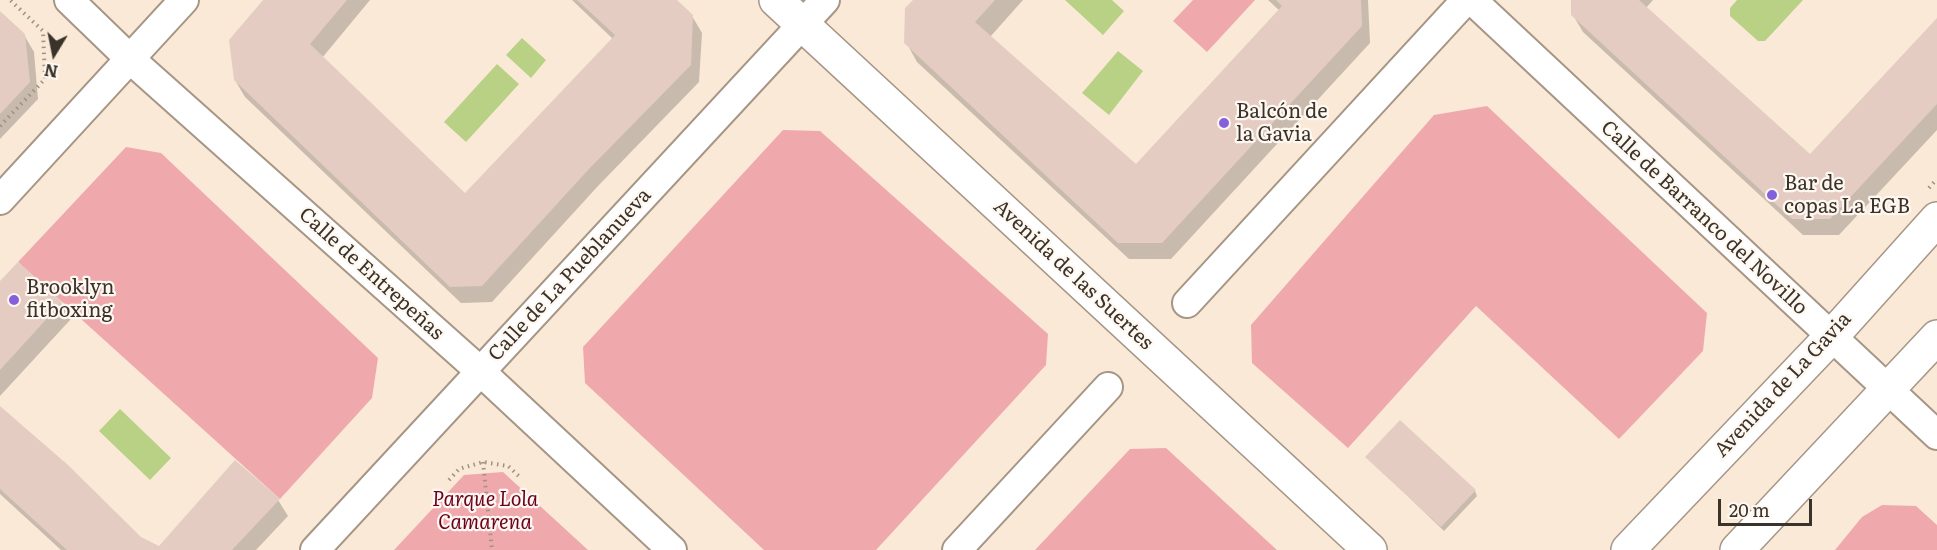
<!DOCTYPE html>
<meta charset="utf-8">
<style>
body{margin:0}
#map{position:relative;width:1937px;height:550px;overflow:hidden;background:#fae9d7;font-family:Literata,serif}
canvas{display:block}
.north{position:absolute;left:24px;top:24px;width:60px;height:60px;-webkit-text-stroke:4px #fff8f1;paint-order:stroke;rotate:190deg;font-size:16px;font-weight:700;line-height:24px;text-align:center;color:#3a332c}
.north::after{content:'';display:block;margin:auto;width:21px;height:27px;background:#3a332c;clip-path:polygon(50% 0,100% 100%,50% 72%,0 100%)}
.scale{position:absolute;left:1718px;top:499px;width:94px;height:27px;box-sizing:border-box;border:3px solid #3a332c;border-top:0;padding-left:8px;font-size:18px;line-height:21px;white-space:nowrap;color:#3a332c;-webkit-text-stroke:4px #fff8f1;paint-order:stroke}
</style>
<div id="map">
<canvas width="1937" height="550"></canvas>
<div class="north">N</div>
<div class="scale">20 m</div>
</div>
<script>
const ctx = document.querySelector('canvas').getContext('2d');
ctx.lineJoin = 'round';
function fillPath(path, color) { ctx.fillStyle = color; ctx.fill(path, 'evenodd'); }
const poly = rows => new Path2D(rows.map(r => 'M' + r).join(''));
function strokePath(path, color, width, dash) { ctx.strokeStyle = color; ctx.lineWidth = width; ctx.lineCap = dash ? 'butt' : 'round'; ctx.setLineDash(dash || []); ctx.stroke(path); }
function drawText(font, color, halo, rows, align = 'center') {
  ctx.font = font + ' Literata,serif'; ctx.lineWidth = 4.5; ctx.setLineDash([]); ctx.textBaseline = 'middle'; ctx.strokeStyle = halo; ctx.fillStyle = color; for (const [text, x, y, turn = 0] of rows) {
    ctx.save(); ctx.translate(x, y); ctx.rotate((+turn || 0) * Math.PI / 180); ctx.textAlign = isNaN(turn) ? turn : align; if (halo) ctx.strokeText(text, 0, 0); ctx.fillText(text, 0, 0); ctx.restore();
  }
}
const green = poly([
 [1193,0,1255,0,1207,52,1173,21],
 [1487,106,1707,313,1703,351,1619,439,1476,306,1348,448,1252,363,1251,325,1434,115],
 [783,130,820,131,1048,334,1046,365,876,550,764,550,585,383,583,347],
 [126,147,161,153,378,358,372,398,280,499,18,262],
 [1166,448,1277,550,1035,550,1130,449],
 [503,472,588,550,394,550,464,475],
 [1882,505,1916,506,1937,525,1937,550,1835,550,1862,517]
]);
const water = poly([
 [1065,0,1112,0,1124,11,1103,35],
 [1737,0,1803,0,1765,41,1758,41,1730,16,1730,8],
 [522,38,546,60,531,78,506,55],
 [1118,51,1143,71,1109,115,1082,93],
 [497,64,519,84,466,142,444,122],
 [120,409,171,458,150,480,99,431]
]);
const shadow = poly([
 [265,0,370,0,322,58,465,195,613,39,572,0,675,0,692,16,702,33,699,82,598,186,492,302,461,303,245,97,235,80],
 [915,0,1023,0,990,37,1137,166,1280,11,1268,0,1368,0,1370,43,1171,259,1129,259,917,62,906,42],
 [1573,0,1653,0,1646,8,1810,156,1937,20,1937,130,1839,235,1803,235,1583,32,1573,15],
 [0,14,24,35,34,52,38,99,0,139],
 [18,264,61,303,71,319,0,396,0,283],
 [0,408,140,538,159,548,278,500,288,516,256,550,61,550,0,494],
 [1367,457,1475,491,1477,496,1444,531]
]);
const building = poly([
 [263,0,347,0,310,44,465,193,615,35,577,0,677,0,693,15,691,65,588,170,482,286,450,287,234,80,229,40],
 [913,0,995,0,975,22,1136,164,1282,6,1276,0,1361,0,1362,26,1162,243,1118,243,904,43,905,8],
 [1571,0,1639,0,1810,154,1937,18,1937,104,1830,219,1792,219,1571,15],
 [0,11,25,34,30,82,0,114],
 [18,262,62,302,0,370,0,281],
 [0,406,68,465,141,537,159,546,235,460,280,499,232,550,67,550,0,489],
 [1400,420,1476,490,1441,527,1365,457]
]);
const path = poly([
 [0,126,45,79,43,31,10,0],
 [1929,188,1937,179],
 [483,462,492,550],
 [449,480,459,469,483,462,508,466,521,478]
]);
const street = poly([
 [69,0,130,59,480,371,672,550],
 [1472,0,1937,435],
 [0,200,184,0],
 [1187,303,1466,0],
 [315,550,825,0],
 [957,550,1108,387]
]);
const secondary = poly([
 [776,0,1370,550]
]);
const primary = poly([
 [1628,550,1832,336,1937,219],
 [1737,550,1937,337]
]);
const markers = [
 [1224,123,6,"#8660da"],
 [1772,195,6,"#8660da"],
 [14,300,6,"#8660da"]
];
const poiNames = [
 ["Balcón de",1236,112],
 ["la Gavia",1236,135],
 ["Bar de",1784,184],
 ["copas La EGB",1784,207],
 ["Brooklyn",26,288],
 ["fitboxing",26,311]
];
const streetNames = [
 ["Calle de Barranco del Novillo",1704,218,43],
 ["Calle de Entrepeñas",371,274,42],
 ["Calle de La Pueblanueva",570,275,-47],
 ["Avenida de las Suertes",1073,275,43],
 ["Avenida de La Gavia",1783,385,-47]
];
const parkNames = [
 ["Parque Lola",485,500],
 ["Camarena",485,523]
];
fillPath(green, '#efa9ad');
fillPath(water, '#b9d185');
fillPath(shadow, '#0003');
fillPath(building, '#e4ccc3');
strokePath(street, '#a69686', 32);
strokePath(secondary, '#a69686', 36);
strokePath(primary, '#a69686', 36);
strokePath(path, '#9e9285', 4, [1.5, 4.5]);
strokePath(street, '#fff', 28);
strokePath(secondary, '#fff', 33);
strokePath(primary, '#fff', 33);
for (const [x, y, r, color] of markers) { const dot = new Path2D(); dot.arc(x, y, r, 0, 2 * Math.PI); ctx.fillStyle = color; ctx.fill(dot); strokePath(dot, '#fff8f1', 2); }
drawText('20px', '#3a332c', '#fff8f1', poiNames, 'left');
drawText('20px', '#3a332c', '#fff8f1', streetNames);
drawText('italic 20px', '#6b001f', '#fff8f1', parkNames);
</script>
